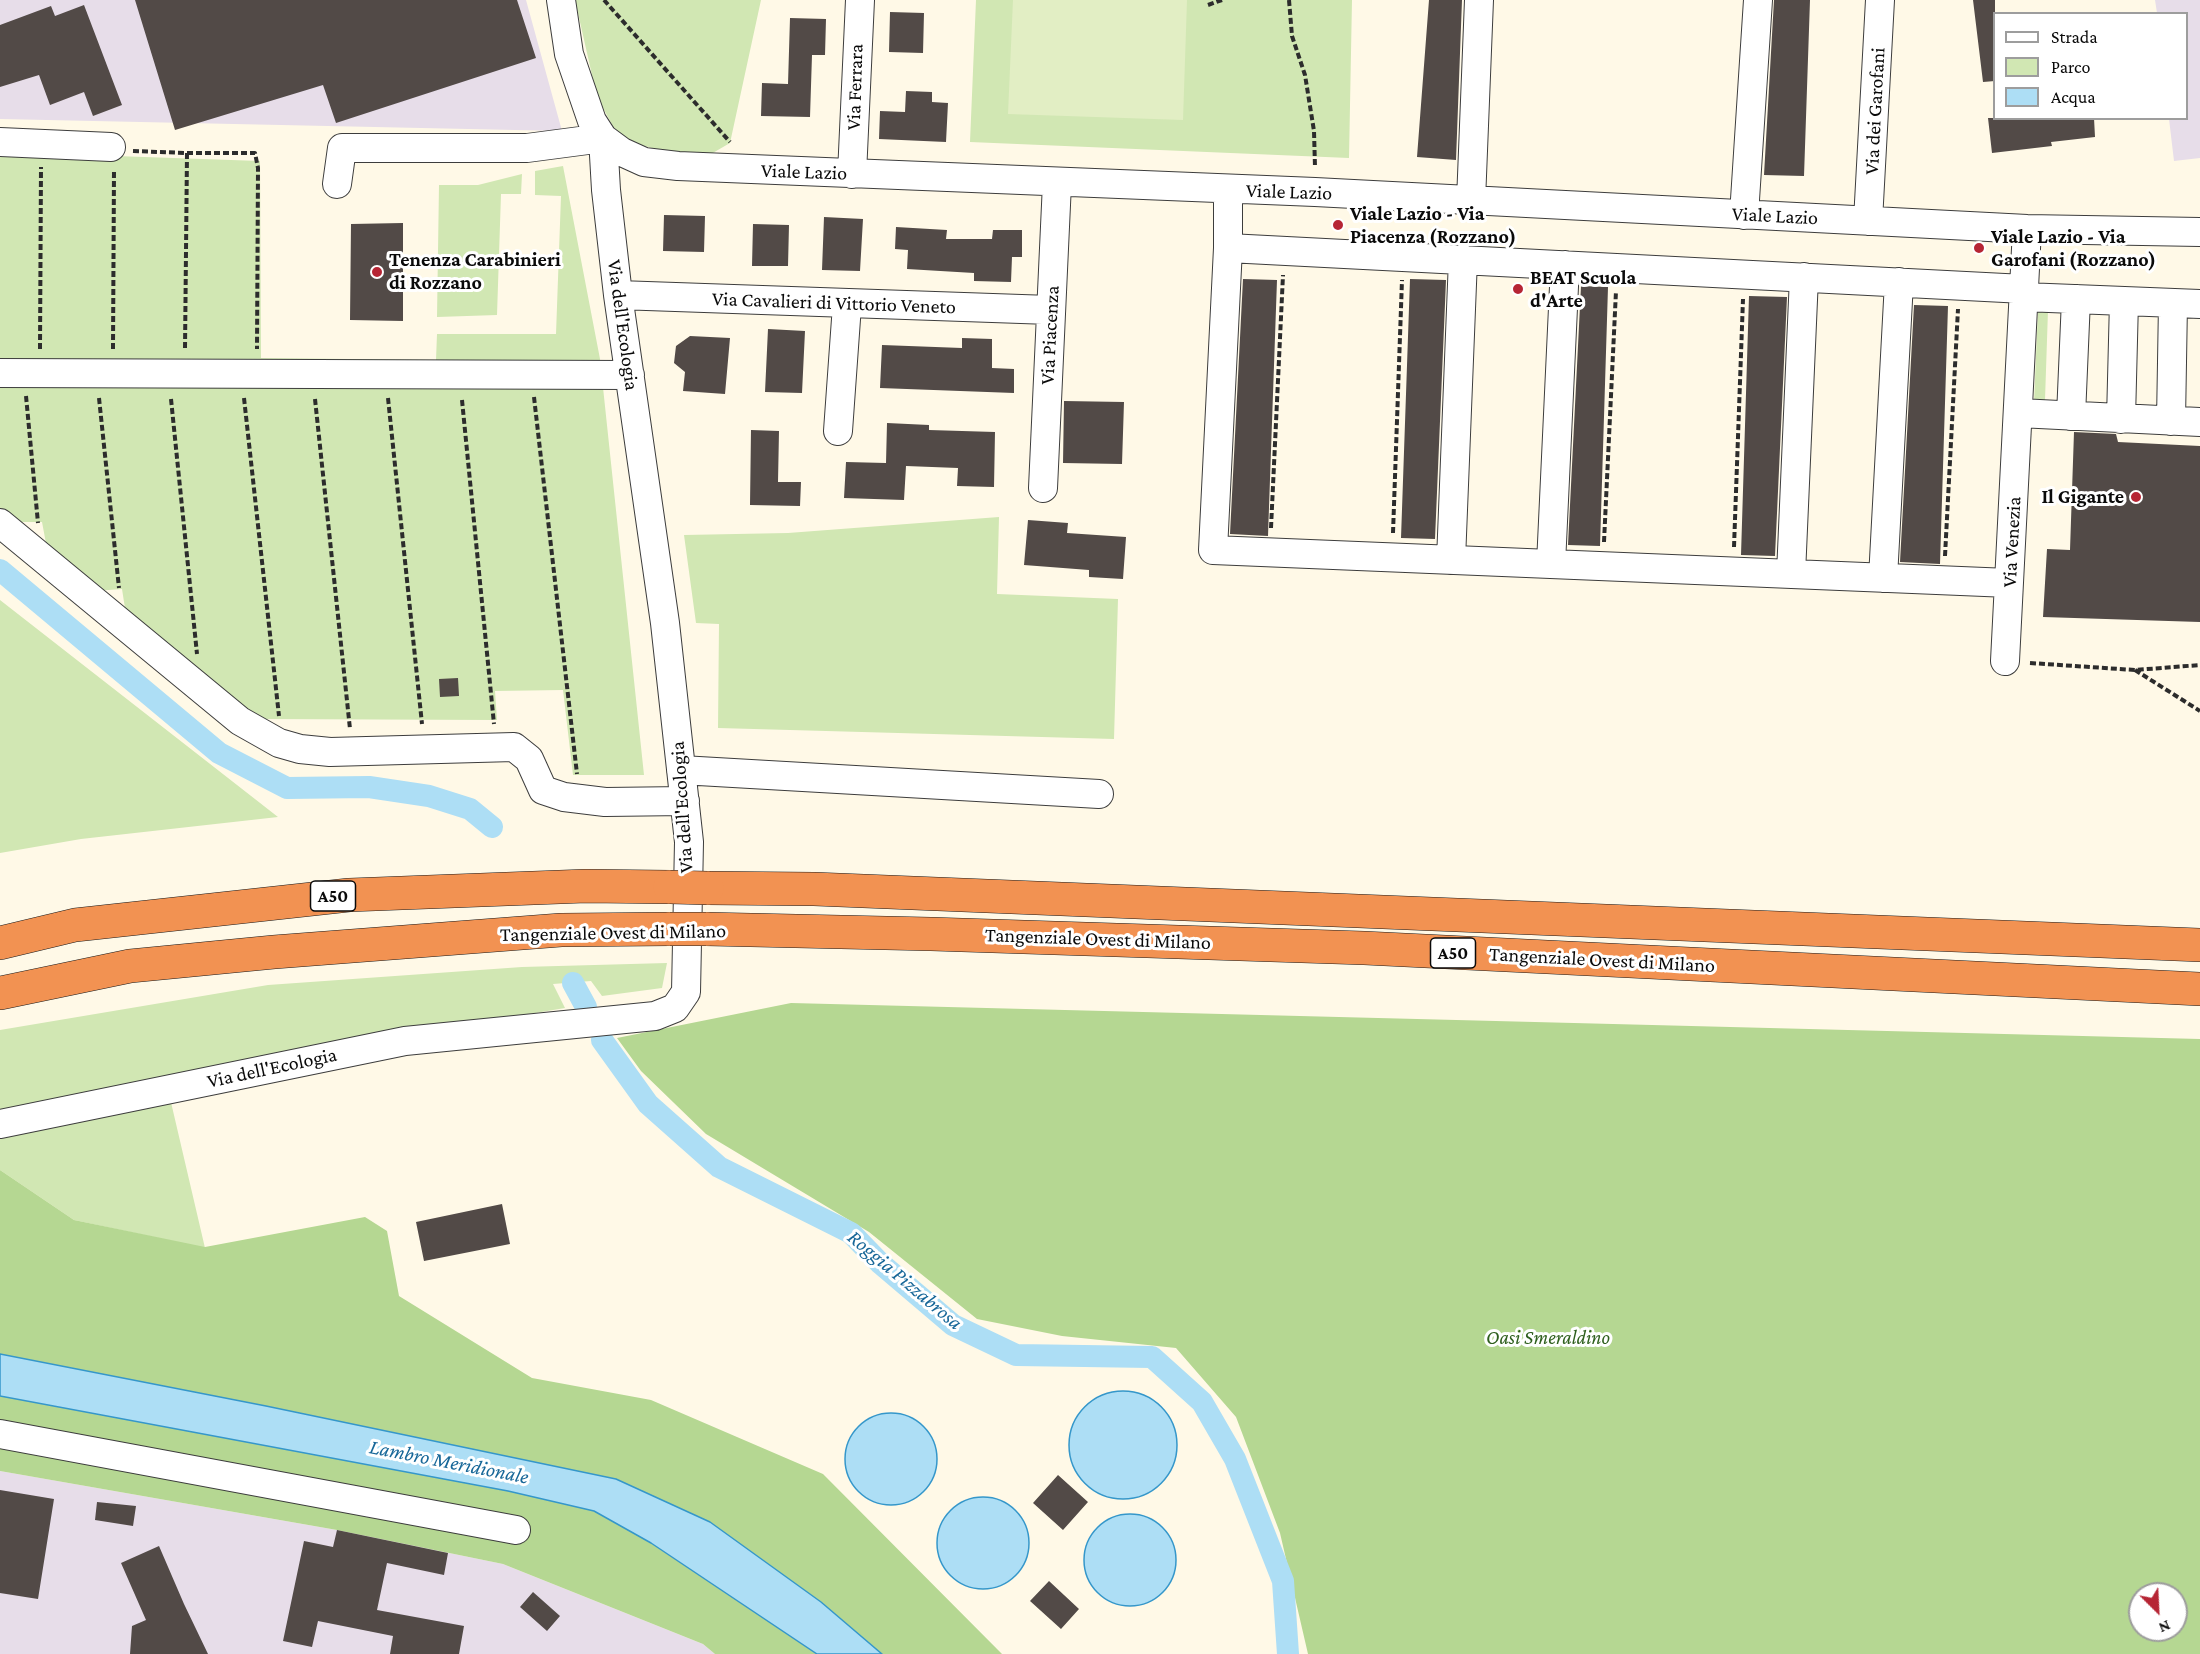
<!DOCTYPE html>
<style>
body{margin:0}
#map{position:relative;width:2200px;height:1654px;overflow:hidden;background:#fff9e7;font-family:"Crimson Pro",serif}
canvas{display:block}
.legend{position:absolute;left:1993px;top:12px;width:195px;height:108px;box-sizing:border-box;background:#fff;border:2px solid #9d9d9d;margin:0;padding:8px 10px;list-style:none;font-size:18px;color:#0a0a0a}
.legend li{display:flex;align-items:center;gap:12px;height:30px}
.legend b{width:30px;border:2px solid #9d9d9d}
.north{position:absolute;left:2128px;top:1582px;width:60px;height:60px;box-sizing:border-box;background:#fff;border:2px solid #9d9d9d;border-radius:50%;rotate:156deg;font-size:16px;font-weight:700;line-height:24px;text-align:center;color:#0a0a0a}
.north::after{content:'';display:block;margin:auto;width:21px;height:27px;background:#b62534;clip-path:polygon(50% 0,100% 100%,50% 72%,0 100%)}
</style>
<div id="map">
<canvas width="2200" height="1654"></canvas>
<ul class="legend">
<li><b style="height:8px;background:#fff"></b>Strada</li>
<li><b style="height:16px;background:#d1e7b3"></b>Parco</li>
<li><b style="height:16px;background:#addef5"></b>Acqua</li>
</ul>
<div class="north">N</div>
</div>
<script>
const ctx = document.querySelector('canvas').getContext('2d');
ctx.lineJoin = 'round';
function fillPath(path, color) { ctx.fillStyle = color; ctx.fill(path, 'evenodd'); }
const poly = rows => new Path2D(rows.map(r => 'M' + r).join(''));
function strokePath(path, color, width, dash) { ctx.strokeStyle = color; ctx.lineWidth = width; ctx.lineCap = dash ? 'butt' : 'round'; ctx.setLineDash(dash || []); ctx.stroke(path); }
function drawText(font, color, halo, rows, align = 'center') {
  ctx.font = font + ' "Crimson Pro",serif'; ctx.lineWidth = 6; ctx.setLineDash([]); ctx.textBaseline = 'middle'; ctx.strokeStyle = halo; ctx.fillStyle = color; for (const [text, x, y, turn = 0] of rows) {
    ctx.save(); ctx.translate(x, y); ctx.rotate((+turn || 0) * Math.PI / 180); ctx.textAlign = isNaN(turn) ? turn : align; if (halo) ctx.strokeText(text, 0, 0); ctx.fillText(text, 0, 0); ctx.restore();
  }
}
const industrial = poly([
 [0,0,526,0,562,131,0,119],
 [2155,0,2200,0,2200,158,2174,161,2169,119,2186,118,2186,14,2157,13],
 [0,1471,337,1530,503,1564,703,1644,715,1654,0,1654]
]);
const green = poly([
 [575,0,761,0,730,143,711,154,663,151,634,143,615,130,597,97],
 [976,0,1352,0,1349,158,970,142],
 [0,152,260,161,261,358,436,360,437,334,556,334,561,196,535,195,535,171,563,166,600,359,644,775,573,775,563,690,495,691,497,720,260,719,127,621,122,589,95,591,48,554,42,522,8,522,0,515],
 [522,174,521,194,501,194,497,315,437,317,439,185,478,185],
 [2038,310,2048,310,2045,400,2034,403],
 [999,517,997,594,1118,599,1114,739,718,728,719,624,696,623,684,535,788,533],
 [0,600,278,817,81,839,0,853],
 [667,963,662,988,602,996,591,981,553,984,565,1008,351,1044,0,1116,0,1030,268,985,522,967],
 [170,1098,205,1248,74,1220,0,1170,0,1132]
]);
const forest = poly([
 [791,1003,2200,1039,2200,1654,1308,1654,1280,1533,1236,1417,1176,1348,1062,1336,977,1319,869,1232,706,1134,641,1071,617,1038],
 [2140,1594,2176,1594,2176,1630,2140,1630],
 [0,1170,74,1220,205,1247,365,1217,387,1231,399,1296,532,1378,651,1400,823,1474,1002,1654,882,1654,821,1602,616,1479,266,1406,0,1354],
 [0,1396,508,1491,594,1511,651,1543,817,1654,715,1654,703,1644,503,1564,337,1530,0,1471]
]);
const pitch = poly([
 [1013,0,1187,0,1183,120,1008,114]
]);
const water = poly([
 [0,1354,266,1406,616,1479,710,1522,821,1602,882,1654,817,1654,651,1543,594,1511,508,1491,0,1396,0,1354],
 '1069 1445a54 54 0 1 1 108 0a54 54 0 1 1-108 0Z',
 '845 1459a46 46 0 1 1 92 0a46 46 0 1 1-92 0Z',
 '937 1543a46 46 0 1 1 92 0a46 46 0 1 1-92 0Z',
 '1084 1560a46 46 0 1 1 92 0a46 46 0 1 1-92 0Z'
]);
const canal = poly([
 [0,570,219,753,287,788,369,787,429,796,470,809,492,827],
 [573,983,586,1007],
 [602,1040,648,1104,719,1167,851,1233,880,1263,953,1325,1016,1355,1152,1357,1202,1402,1235,1459,1283,1581,1288,1654]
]);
const building = poly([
 [135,0,517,0,536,58,336,123,323,85,175,130],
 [1429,0,1462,0,1456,160,1417,157],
 [1774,0,1810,0,1804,176,1764,175],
 [1973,0,1995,0,1995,81,1983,82],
 [84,5,122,105,93,116,84,92,50,105,39,75,0,87,0,25,51,6,55,16],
 [890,12,924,13,923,53,889,52],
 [790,18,826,19,825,55,812,55,810,117,761,116,762,83,788,84],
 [906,91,932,92,932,102,948,103,946,142,879,139,880,111,905,112],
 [1988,118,2094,118,2095,137,2051,142,2052,146,1992,153],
 [664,215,705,216,704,252,663,251],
 [824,217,863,219,860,271,822,270],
 [403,223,403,321,350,320,351,224],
 [753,224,789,225,788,266,752,266],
 [896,227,947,230,946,239,992,239,993,230,1022,230,1022,257,1012,257,1011,282,974,281,974,273,907,269,908,250,895,249],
 [1243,279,1277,280,1268,536,1230,534],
 [1410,279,1446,280,1435,539,1401,538],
 [1581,286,1608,287,1600,546,1568,545],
 [1749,296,1787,297,1775,556,1741,555],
 [1914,305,1948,306,1940,564,1900,562],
 [768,329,805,331,802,393,765,392],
 [690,336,730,338,725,394,683,391,685,372,674,363,676,346],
 [962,338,992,339,992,368,1014,369,1014,393,880,388,882,345,962,348],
 [1064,401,1124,402,1122,464,1063,463],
 [887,423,929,425,929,430,995,432,994,487,957,486,958,468,906,466,904,500,844,498,846,462,886,463],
 [751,430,779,431,778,482,801,482,800,506,750,505],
 [2074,432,2116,434,2118,442,2200,446,2200,622,2043,617,2047,549,2070,550],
 [1028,520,1068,523,1067,533,1126,537,1123,579,1089,577,1089,570,1024,565],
 [458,678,459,696,440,697,439,679],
 [502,1204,510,1244,424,1261,416,1222],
 [1058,1475,1088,1502,1063,1530,1033,1503],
 [0,1490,54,1499,38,1599,0,1593],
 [97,1502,136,1506,133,1526,95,1520],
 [337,1530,448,1553,444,1575,387,1563,377,1610,464,1626,459,1654,390,1654,393,1636,318,1621,312,1647,283,1641,304,1541,333,1547],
 [159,1546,184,1604,208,1654,130,1654,132,1626,146,1620,121,1563],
 [1049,1581,1079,1609,1061,1629,1030,1601],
 [533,1592,560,1616,547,1631,520,1607]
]);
const path = poly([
 [604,0,730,142],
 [1289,0,1292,36,1305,75,1314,131,1315,167],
 [1208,5,1222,0],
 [133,151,187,153,185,349],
 [187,153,255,153,258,168,257,349],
 [40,349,41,167],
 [113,349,114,170],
 [26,396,38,523],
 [534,397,577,774],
 [99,398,119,588],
 [244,398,279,716],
 [388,398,422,724],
 [171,399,197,654],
 [315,399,350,729],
 [462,400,494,724],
 [1271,528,1283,275],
 [1393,533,1402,280],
 [1604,542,1616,291],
 [1734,547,1743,299],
 [1945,556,1958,309],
 [2030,663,2135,670,2200,665],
 [2135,670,2200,711]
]);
const minor = poly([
 [561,0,569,54,592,121,603,138,622,152,644,162,678,166,1315,192,2027,229,2200,232],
 [0,142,111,147],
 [852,174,860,0],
 [1228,190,1228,248,1213,550,2009,583],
 [1471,201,1479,0],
 [1744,215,1758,0],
 [1868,221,1880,0],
 [1228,248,2024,289],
 [618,295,1050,310],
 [2024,297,2200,304],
 [0,373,630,375],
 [2019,413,2200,422],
 [2071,416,2076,299],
 [2121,419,2124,301],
 [2171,421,2173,303],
 [838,431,847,305],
 [1043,488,1057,183],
 [0,523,240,721,279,743,300,749,330,752,514,747,529,759,543,790,564,797,605,802,685,801],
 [1451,560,1463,259],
 [1551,564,1565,265],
 [1791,574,1804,277],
 [1883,578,1899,282],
 [2005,661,2027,229],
 [681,770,1099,794],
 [0,1124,405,1041,655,1016,675,1008,686,992,689,842,665,623,618,295,606,190,603,138,527,148,342,148,337,184],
 [0,1434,516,1530]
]);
const highway = poly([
 [707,888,814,889,2200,945],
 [706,929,931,934,1364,948,2200,989],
 [0,943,75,925,349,895,586,886,670,887],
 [0,993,130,966,274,952,561,930,670,929]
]);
const highwayBridge = poly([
 [670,887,707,888],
 [670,929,706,929]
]);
const markers = [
 [1338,225,6,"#b62534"],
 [1979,248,6,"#b62534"],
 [377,272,6,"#b62534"],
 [1518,289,6,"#b62534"],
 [2136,497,6,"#b62534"]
];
const shields = [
 [333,896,45],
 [1453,953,45]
];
const shieldNames = [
 ["A50",333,896],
 ["A50",1453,953]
];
const streetNames = [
 ["Via Ferrara",855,87,-88],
 ["Via dei Garofani",1875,111,-87],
 ["Viale Lazio",804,172,2],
 ["Viale Lazio",1289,192,2],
 ["Viale Lazio",1775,216,3],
 ["Via Cavalieri di Vittorio Veneto",834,303,2],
 ["Via dell'Ecologia",623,325,82],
 ["Via Piacenza",1050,335,-87],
 ["Via Venezia",2012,542,-87],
 ["Via dell'Ecologia",682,807,-94],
 ["Tangenziale Ovest di Milano",613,933,-1],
 ["Tangenziale Ovest di Milano",1098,939,2],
 ["Tangenziale Ovest di Milano",1602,960,3],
 ["Via dell'Ecologia",272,1068,-12]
];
const poiNames = [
 ["Viale Lazio - Via",1350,214],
 ["Piacenza (Rozzano)",1350,237],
 ["Viale Lazio - Via",1991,237],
 ["Garofani (Rozzano)",1991,260],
 ["Tenenza Carabinieri",389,260],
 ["di Rozzano",389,283],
 ["BEAT Scuola",1530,278],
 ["d'Arte",1530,301],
 ["Il Gigante",2124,497,"right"]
];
const parkNames = [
 ["Oasi Smeraldino",1548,1338]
];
const waterNames = [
 ["Roggia Pizzabrosa",905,1280,40],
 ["Lambro Meridionale",449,1462,11]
];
fillPath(industrial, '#e7dde9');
fillPath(green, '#d1e7b3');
fillPath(forest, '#b5d792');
fillPath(pitch, '#e2eec4');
fillPath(water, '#addef5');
strokePath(water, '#3597ca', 1.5);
strokePath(canal, '#addef5', 22);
fillPath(building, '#524a47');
strokePath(minor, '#3d3d3d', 30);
strokePath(highway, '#1b1b1b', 34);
strokePath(path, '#2c2c2c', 4, [6, 3]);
strokePath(minor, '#fff', 28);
strokePath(highway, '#f29252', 33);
strokePath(highwayBridge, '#1b1b1b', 34, []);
strokePath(highwayBridge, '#f29252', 33);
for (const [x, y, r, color] of markers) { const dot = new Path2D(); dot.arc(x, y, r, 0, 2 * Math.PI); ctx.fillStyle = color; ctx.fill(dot); strokePath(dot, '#fff', 2); }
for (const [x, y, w] of shields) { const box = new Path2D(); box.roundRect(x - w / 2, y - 15, w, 30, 4.5); ctx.fillStyle = '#fff'; ctx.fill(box); strokePath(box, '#0a0a0a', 1.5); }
drawText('bold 18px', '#0a0a0a', null, shieldNames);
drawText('20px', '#0a0a0a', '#fff', streetNames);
drawText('bold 20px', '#0a0a0a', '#fff', poiNames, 'left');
drawText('italic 20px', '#2e5f1d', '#fff', parkNames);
drawText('italic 21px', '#176798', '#fff', waterNames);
</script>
